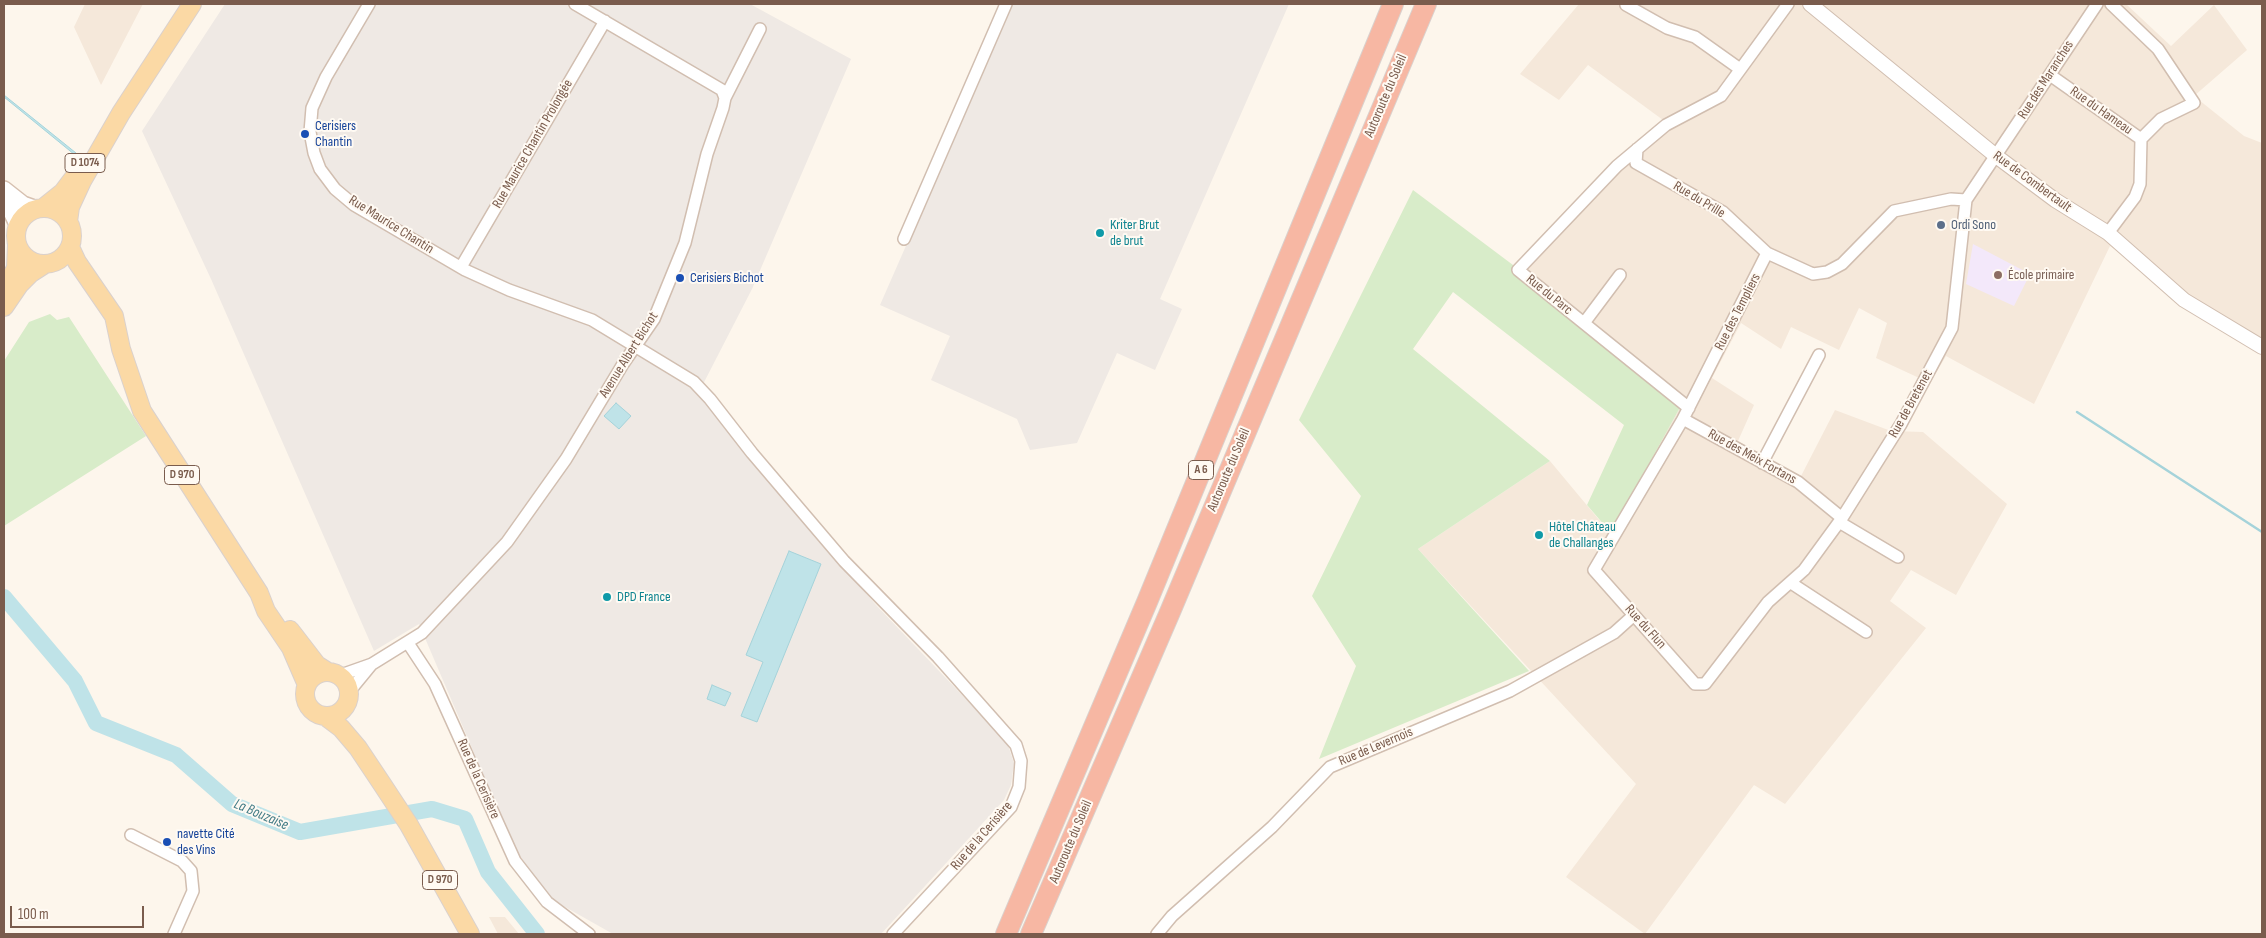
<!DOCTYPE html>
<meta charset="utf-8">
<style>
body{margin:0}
#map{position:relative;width:2266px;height:938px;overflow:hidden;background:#fdf6ec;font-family:"Sofia Sans Condensed",sans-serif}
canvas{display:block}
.frame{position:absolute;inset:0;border:5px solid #7a5c4d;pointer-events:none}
.scale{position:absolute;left:10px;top:906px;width:134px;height:22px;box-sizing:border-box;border:2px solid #7a5c4d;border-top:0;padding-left:6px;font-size:15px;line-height:18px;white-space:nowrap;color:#7a5c4d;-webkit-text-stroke:4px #fffaf3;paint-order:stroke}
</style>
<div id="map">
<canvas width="2266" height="938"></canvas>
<div class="frame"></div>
<div class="scale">100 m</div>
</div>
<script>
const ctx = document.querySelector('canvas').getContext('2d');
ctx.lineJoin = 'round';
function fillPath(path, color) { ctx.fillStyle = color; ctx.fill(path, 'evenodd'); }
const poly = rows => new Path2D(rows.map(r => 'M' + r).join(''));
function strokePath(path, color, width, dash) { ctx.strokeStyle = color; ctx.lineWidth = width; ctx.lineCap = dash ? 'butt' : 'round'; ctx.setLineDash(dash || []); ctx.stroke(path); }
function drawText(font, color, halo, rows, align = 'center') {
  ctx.font = font + ' "Sofia Sans Condensed",sans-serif'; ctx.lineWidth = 4; ctx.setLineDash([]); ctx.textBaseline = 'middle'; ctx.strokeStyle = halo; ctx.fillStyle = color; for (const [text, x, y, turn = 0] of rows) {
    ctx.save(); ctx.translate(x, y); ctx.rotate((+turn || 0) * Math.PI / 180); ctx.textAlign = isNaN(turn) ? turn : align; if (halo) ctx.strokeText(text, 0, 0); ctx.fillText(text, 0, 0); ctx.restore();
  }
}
const residential = poly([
 [85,4,143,4,101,85,74,27],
 [1579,4,2126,4,2171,46,2214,5,2247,50,2194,96,2244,136,2262,143,2262,354,2110,246,2034,404,1946,356,1930,383,1876,358,1887,323,1859,308,1839,350,1791,327,1781,349,1741,323,1712,378,1754,405,1738,441,1800,478,1835,410,1891,431,1923,432,2007,504,1956,595,1911,570,1890,601,1926,628,1785,804,1754,785,1645,934,1566,877,1636,784,1418,549,1550,461,1610,533,1683,402,1517,268,1663,120,1588,65,1559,100,1520,74],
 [489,917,505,917,519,934,498,934]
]);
const industrial = poly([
 [225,4,750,4,851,59,752,289,699,392,757,466,876,605,1007,742,1014,763,1011,785,1004,800,881,934,613,934,551,899,515,849,419,624,374,651,211,279,142,131],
 [1012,4,1289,4,1160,299,1182,309,1155,370,1117,353,1077,443,1030,450,1017,419,931,380,950,336,880,305]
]);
const education = poly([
 [1973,244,2030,274,2014,306,1966,284]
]);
const green = poly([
 [1413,190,1517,268,1683,402,1611,533,1587,505,1624,425,1453,292,1413,349,1550,461,1418,549,1529,671,1319,759,1356,666,1312,596,1361,496,1299,420],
 [50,314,57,320,69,317,146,436,4,526,4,361,29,322]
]);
const water = poly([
 [4,95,76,153,75,155,4,97,4,95],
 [616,403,631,416,619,429,604,416,616,403],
 [789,551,821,564,757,722,741,716,763,662,746,655,789,551],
 [712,685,731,693,725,706,707,699,712,685]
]);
const stream = poly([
 [2077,412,2262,532]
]);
const river = poly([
 [4,597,75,681,96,723,176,755,232,804,300,832,432,809,465,819,488,872,537,934]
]);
const minor = poly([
 [369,4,326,77,312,108,310,132,314,153,320,169,335,189,354,205,465,270,509,290,592,320,694,382,710,399,752,453,844,561,938,657,1016,745,1021,761,1019,787,1011,807,893,934],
 [2111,4,2158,49,2194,103,2161,119,2141,139],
 [1626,5,1667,28,1695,37,1740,69],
 [2050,75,2141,139,2140,184,2135,197,2108,233],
 [725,98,760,29],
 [1637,149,1636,163,1723,212,1767,253],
 [1966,200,1951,199,1894,211,1842,264,1827,272,1813,274,1767,253,1683,419,1594,570,1695,684,1705,684,1768,602,1804,570,1842,518,1901,424,1952,328,1966,200,2097,4],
 [904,239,1006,4],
 [461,267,605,21],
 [1584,323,1620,275],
 [1689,408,1518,270,1617,166,1666,125,1721,96,1788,4],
 [1683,419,1798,482,1842,518],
 [1762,463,1819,355],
 [1839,522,1898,557],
 [1791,583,1866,632],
 [408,643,435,684,515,861,547,902,589,934],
 [338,676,372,664,422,633,507,542,566,459,623,364,654,319,685,243,707,154,723,108,725,98,722,90,575,4],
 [348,693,371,665],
 [131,835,182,861,191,871,193,891,174,934],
 [1157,934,1172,916,1272,827,1330,767,1510,691,1614,633,1634,615]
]);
const tertiary = poly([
 [1810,4,1996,156,2055,200,2108,233,2184,300,2262,347]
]);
const secondary = poly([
 [4,189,23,204,37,209],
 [4,198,18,226]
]);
const primary = poly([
 [43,208,63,192,78,172],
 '16 236a28 28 0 1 1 56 0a28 28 0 1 1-56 0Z',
 [68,222,70,207,82,181,121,113,192,4],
 [70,247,77,262,114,316,121,349,142,411,259,593,266,611,291,648,307,685],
 [4,291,16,268,17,244],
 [4,307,19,285,31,273,45,264],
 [290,630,317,665,328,672],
 '305 694a22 22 0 1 1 44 0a22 22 0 1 1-44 0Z',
 [325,716,341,728,358,748,382,784,409,825,470,934]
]);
const motorway = poly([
 [1006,934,1147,602,1393,4],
 [1031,934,1170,612,1426,4]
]);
const markers = [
 [305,134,5,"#1a4fb4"],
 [1941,225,5,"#5c6f8a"],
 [1100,233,5,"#0f9aa8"],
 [1998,275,5,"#8d6e63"],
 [680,278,5,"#1a4fb4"],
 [1539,535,5,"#0f9aa8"],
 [607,597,5,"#0f9aa8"],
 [167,842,5,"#1a4fb4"]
];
const shields = [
 [85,163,40],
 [1201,470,25],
 [182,475,35],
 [440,880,35]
];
const shieldNames = [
 ["D 1074",85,163],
 ["A 6",1201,470],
 ["D 970",182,475],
 ["D 970",440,880]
];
const streetNames = [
 ["Rue des Maranches",2046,80,-57],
 ["Autoroute du Soleil",1386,96,-67],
 ["Rue du Hameau",2101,111,35],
 ["Rue Maurice Chantin Prolongée",533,144,-60],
 ["Rue de Combertault",2032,182,36],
 ["Rue du Prille",1699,200,31],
 ["Rue Maurice Chantin",391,225,32],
 ["Rue du Parc",1549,295,39],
 ["Rue des Templiers",1738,312,-63],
 ["Avenue Albert Bichot",629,355,-58],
 ["Rue de Bretenet",1911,404,-61],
 ["Rue des Meix Fortans",1752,457,29],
 ["Autoroute du Soleil",1229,470,-67],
 ["Rue du Flun",1645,627,48],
 ["Rue de Levernois",1376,747,-23],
 ["Rue de la Cerisière",478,779,66],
 ["Rue de la Cerisière",982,836,-49],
 ["Autoroute du Soleil",1071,842,-67]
];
const transitNames = [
 ["Cerisiers",315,126],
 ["Chantin",315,142],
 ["Cerisiers Bichot",690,278],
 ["navette Cité",177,834],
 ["des Vins",177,850]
];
const cultureNames = [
 ["Kriter Brut",1110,225],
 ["de brut",1110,241],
 ["Hôtel Château",1549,527],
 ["de Challanges",1549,543],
 ["DPD France",617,597]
];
const serviceNames = [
 ["Ordi Sono",1951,225]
];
const educationNames = [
 ["École primaire",2008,275]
];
const waterNames = [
 ["La Bouzaise",261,815,23]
];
fillPath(residential, '#f5e8da');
fillPath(industrial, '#efe9e4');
fillPath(education, '#f3e8fa');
fillPath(green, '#d8ecc9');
fillPath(water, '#bfe3e8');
strokePath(water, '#a5d3da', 1);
strokePath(stream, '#a5d3da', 2.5);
strokePath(river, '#bfe3e8', 16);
strokePath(minor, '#d1beb0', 14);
strokePath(tertiary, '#d1beb0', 16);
strokePath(secondary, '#d6c0b0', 18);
strokePath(primary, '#dad1cd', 20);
strokePath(motorway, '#dad1cd', 22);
strokePath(minor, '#fff', 11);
strokePath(tertiary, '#fff', 14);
strokePath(secondary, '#fff', 15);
strokePath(primary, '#fbd9a5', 18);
strokePath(motorway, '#f7b7a3', 20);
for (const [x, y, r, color] of markers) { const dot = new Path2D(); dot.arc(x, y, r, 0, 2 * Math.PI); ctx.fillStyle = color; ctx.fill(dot); strokePath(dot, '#fffaf3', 2); }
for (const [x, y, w] of shields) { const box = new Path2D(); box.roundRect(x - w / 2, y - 9.5, w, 19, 4); ctx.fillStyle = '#fffaf3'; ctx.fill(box); strokePath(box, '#7a5c4d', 1); }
drawText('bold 12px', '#7a5c4d', null, shieldNames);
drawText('14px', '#7a5c4d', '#fffaf3', streetNames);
drawText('14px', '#164399', '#fffaf3', transitNames, 'left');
drawText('14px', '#0d838f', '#fffaf3', cultureNames, 'left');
drawText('14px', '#4e5e75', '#fffaf3', serviceNames, 'left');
drawText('14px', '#785e54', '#fffaf3', educationNames, 'left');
drawText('italic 15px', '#437c86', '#fffaf3', waterNames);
</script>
